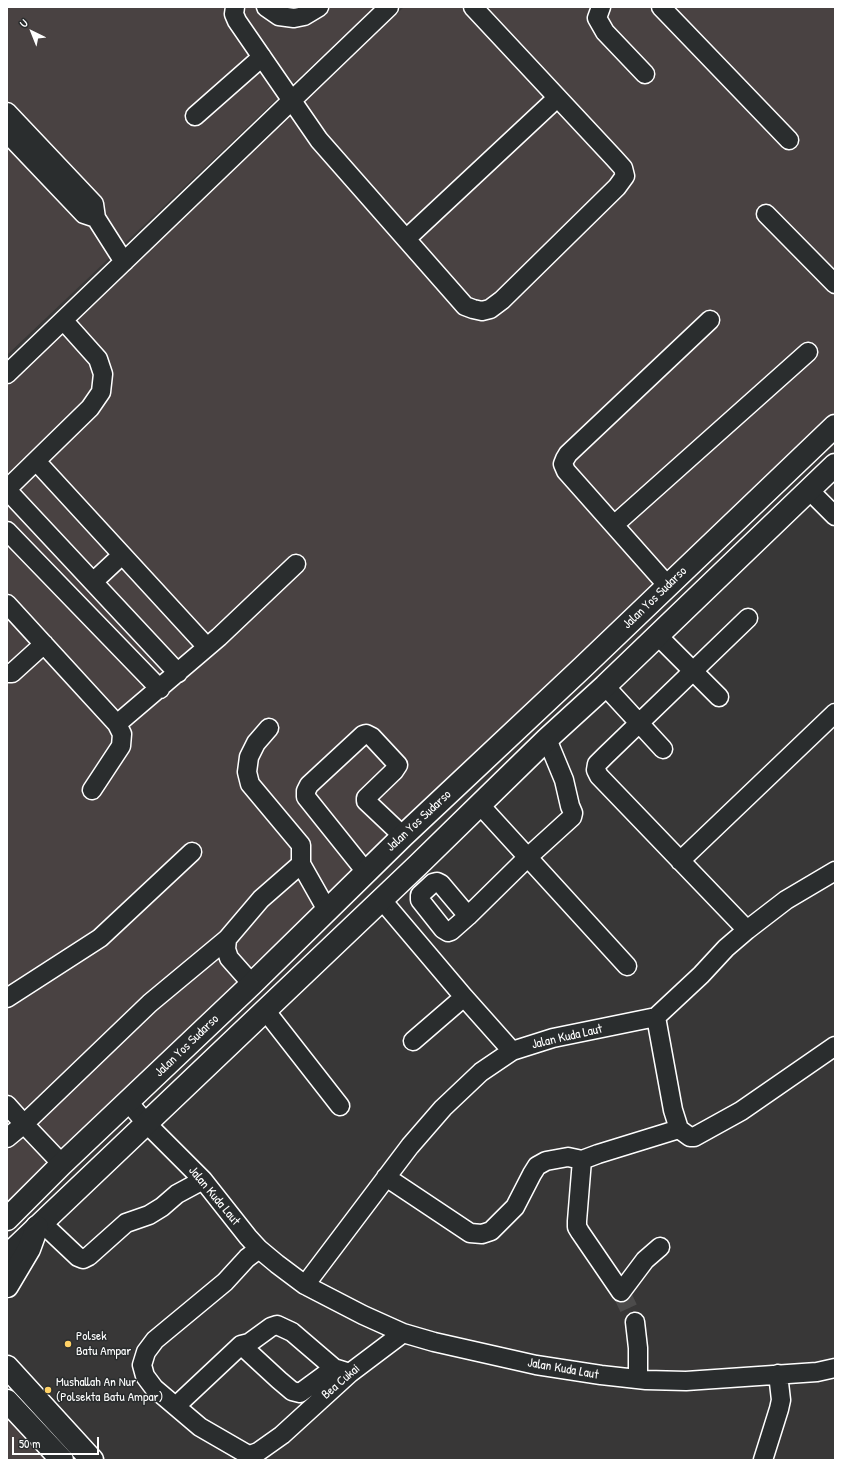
<!DOCTYPE html>
<style>
body{margin:0}
#map{position:relative;width:842px;height:1467px;overflow:hidden;background:#383737;font-family:"Patrick Hand",sans-serif}
canvas{display:block}
.frame{position:absolute;inset:0;border:8px solid #fff;pointer-events:none}
.north{position:absolute;left:12px;top:12px;width:40px;height:40px;-webkit-text-stroke:3px #2a2d2e;paint-order:stroke;rotate:317deg;font-size:11px;font-weight:700;line-height:16px;text-align:center;color:#fff}
.north::after{content:'';display:block;margin:auto;width:14px;height:18px;background:#fff;clip-path:polygon(50% 0,100% 100%,50% 72%,0 100%)}
.scale{position:absolute;left:12px;top:1437px;width:87px;height:18px;box-sizing:border-box;border:2px solid #fff;border-top:0;padding-left:5px;font-size:12px;line-height:14px;white-space:nowrap;color:#fff;-webkit-text-stroke:3px #2a2d2e;paint-order:stroke}
</style>
<div id="map">
<canvas width="842" height="1467"></canvas>
<div class="frame"></div>
<div class="north">U</div>
<div class="scale">50 m</div>
</div>
<script>
const ctx = document.querySelector('canvas').getContext('2d');
ctx.lineJoin = 'round';
function fillPath(path, color) { ctx.fillStyle = color; ctx.fill(path, 'evenodd'); }
const poly = rows => new Path2D(rows.map(r => 'M' + r).join(''));
function strokePath(path, color, width, dash) { ctx.strokeStyle = color; ctx.lineWidth = width; ctx.lineCap = dash ? 'butt' : 'round'; ctx.setLineDash(dash || []); ctx.stroke(path); }
function drawText(font, color, halo, rows, align = 'center') {
  ctx.font = font + ' "Patrick Hand",sans-serif'; ctx.lineWidth = 3; ctx.setLineDash([]); ctx.textBaseline = 'middle'; ctx.strokeStyle = halo; ctx.fillStyle = color; for (const [text, x, y, turn = 0] of rows) {
    ctx.save(); ctx.translate(x, y); ctx.rotate((+turn || 0) * Math.PI / 180); ctx.textAlign = isNaN(turn) ? turn : align; if (halo) ctx.strokeText(text, 0, 0); ctx.fillText(text, 0, 0); ctx.restore();
  }
}
const built = poly([
 [7,7,374,7,7,355],
 [404,7,835,7,835,416,7,1212,7,382],
 [7,1397,69,1460,7,1460]
]);
const minorTunnel = poly([
 [621,1292,635,1322]
]);
const minor = poly([
 [235,7,234,14,237,21,319,140,465,306,473,309,482,311,490,309,502,300,617,187,625,176,623,168,614,158,473,7],
 [266,7,279,16,294,18,304,16,319,7],
 [601,7,597,18,605,32,645,74],
 [661,7,789,140],
 [7,112,94,204,96,218,124,262],
 [195,116,262,57],
 [7,133,84,214,96,218],
 [766,214,835,284],
 [406,239,557,98],
 [7,374,389,7],
 [36,461,207,647],
 [7,489,90,408,101,392,103,374,98,359,64,321],
 [7,490,178,673],
 [809,490,835,516],
 [614,525,808,352],
 [7,531,160,689],
 [93,582,122,555],
 [668,586,566,471,563,464,565,459,568,454,710,320],
 [7,604,117,724,122,734,121,746,92,790],
 [657,635,719,697],
 [7,673,12,673,44,644],
 [605,686,663,749],
 [117,724,219,637,296,564],
 [269,728,256,743,249,757,247,772,250,784,301,845,301,864,327,910],
 [480,805,627,966],
 [680,861,835,713],
 [366,872,306,797,306,791,309,785,363,735,366,734,372,737,398,765,394,771,366,798,366,801,403,836],
 [381,899,464,997],
 [468,916,441,884,437,882,433,883,420,895,420,900,443,929,448,932,451,931,468,916,528,857,572,817,573,813,570,806,564,780,547,739],
 [747,930,599,776,596,770,597,764,605,756,748,618],
 [252,984,229,958,226,949,227,939,261,899,301,864],
 [7,998,100,938,192,852],
 [265,1010,340,1106],
 [656,1017,673,1110,679,1129,690,1137,694,1137,741,1111,835,1046],
 [413,1041,464,997,512,1051],
 [128,1102,147,1124,203,1180,248,1237,259,1249,277,1264,305,1285,363,1315,403,1333,434,1342,536,1365,601,1375,646,1380,686,1381,817,1372,835,1368],
 [7,1105,24,1124,150,1003,227,939],
 [7,1138,24,1124,62,1164],
 [582,1160,577,1221,577,1227,580,1232,621,1292,645,1260,660,1247],
 [386,1177,470,1233,482,1234,491,1231,515,1207,532,1174,537,1166,546,1161,568,1157,582,1160,598,1154,679,1129],
 [42,1223,78,1257,83,1259,89,1256,126,1223,149,1215,162,1207,177,1194,203,1180],
 [259,1249,247,1258,225,1282,155,1340,146,1352,142,1365,145,1376,154,1388,200,1427,245,1453,250,1455,258,1452,282,1435,350,1373,403,1333],
 [305,1285,410,1146,443,1108,481,1072,512,1051,553,1038,656,1017,701,975,726,948,747,930,786,900,835,871],
 [635,1322,638,1348,638,1379],
 [241,1345,279,1380,292,1391,300,1393,334,1368],
 [176,1406,241,1345,249,1343,271,1327,277,1325,292,1332,334,1368,350,1373],
 [763,1460,779,1409,781,1400,778,1374]
]);
const major = poly([
 [7,1219,62,1164,252,984,403,836,583,667,835,426],
 [7,1256,418,865,547,739,605,686,835,465]
]);
const highway = poly([
 [7,1286,29,1249,37,1227],
 [7,1367,92,1460],
 [7,1401,62,1460]
]);
const markers = [
 [68,1344,4,"#ffd166"],
 [48,1390,4,"#ffd166"]
];
const streetNames = [
 ["Jalan Yos Sudarso",655,598,-44],
 ["Jalan Yos Sudarso",419,821,-43],
 ["Jalan Kuda Laut",567,1037,-13],
 ["Jalan Yos Sudarso",187,1046,-44],
 ["Jalan Kuda Laut",214,1196,50],
 ["Jalan Kuda Laut",563,1369,10],
 ["Bea Cukai",341,1382,-41]
];
const poiNames = [
 ["Polsek",76,1337],
 ["Batu Ampar",76,1352],
 ["Mushallah An Nur",56,1383],
 ["(Polsekta Batu Ampar)",56,1398]
];
fillPath(built, '#494242');
strokePath(minorTunnel, '#4c4b4b', 18, [18, 9]);
strokePath(minor, '#fff', 21);
strokePath(major, '#fff', 25);
strokePath(highway, '#fff', 25);
strokePath(minor, '#2a2d2e', 18);
strokePath(major, '#2a2d2e', 22);
strokePath(highway, '#2a2d2e', 22);
for (const [x, y, r, color] of markers) { const dot = new Path2D(); dot.arc(x, y, r, 0, 2 * Math.PI); ctx.fillStyle = color; ctx.fill(dot); strokePath(dot, '#2a2d2e', 1.5); }
drawText('13px', '#fff', '#2a2d2e', streetNames);
drawText('13px', '#fff', '#2a2d2e', poiNames, 'left');
</script>
